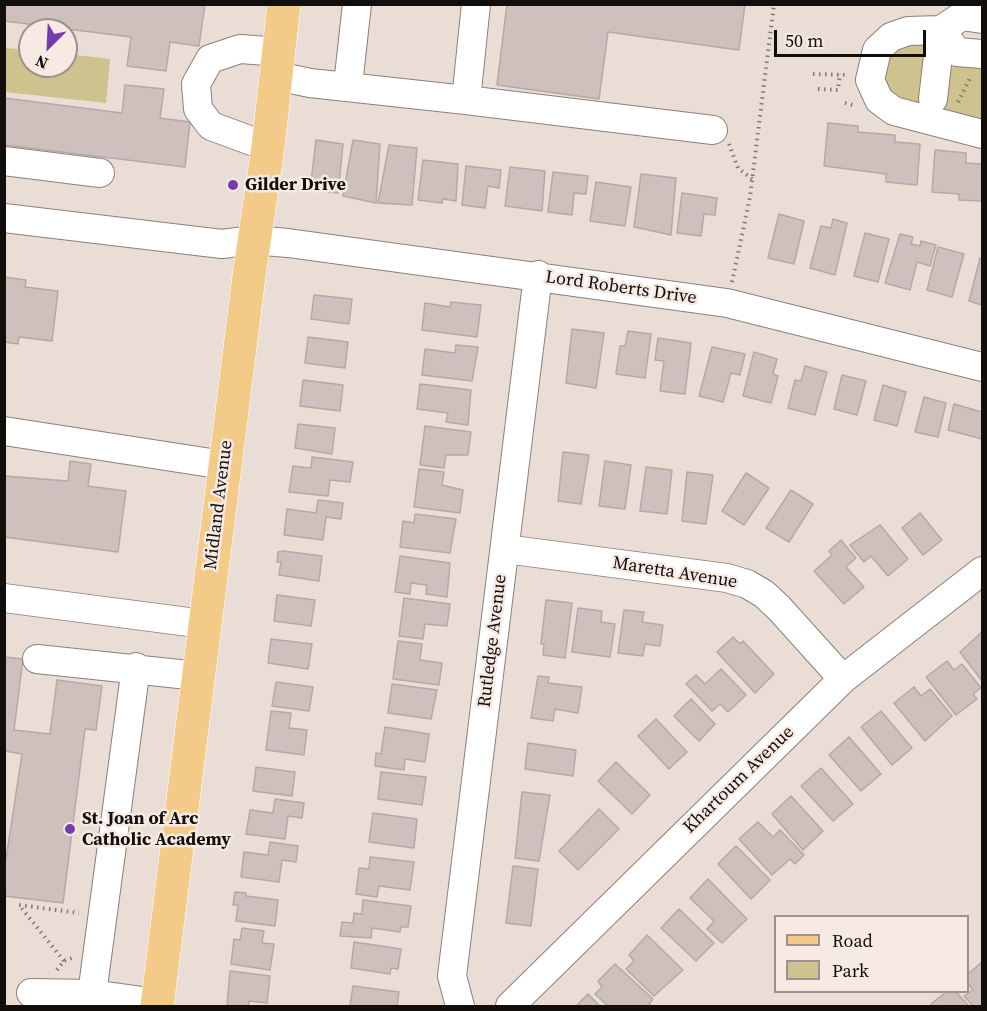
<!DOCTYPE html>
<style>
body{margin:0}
#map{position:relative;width:987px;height:1011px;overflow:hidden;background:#e9ddd6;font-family:"Source Serif 4",serif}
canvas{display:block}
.frame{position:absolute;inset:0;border:6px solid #120e0c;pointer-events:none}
.legend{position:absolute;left:774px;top:915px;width:195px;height:78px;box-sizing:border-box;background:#f6eae3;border:2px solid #9b928d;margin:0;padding:8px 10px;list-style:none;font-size:18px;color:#120e0c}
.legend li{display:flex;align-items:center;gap:12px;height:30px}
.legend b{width:30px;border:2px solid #9b928d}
.north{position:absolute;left:18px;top:18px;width:60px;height:60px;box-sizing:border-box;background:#f6eae3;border:2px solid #9b928d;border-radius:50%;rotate:204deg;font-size:16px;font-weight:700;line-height:24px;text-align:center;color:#120e0c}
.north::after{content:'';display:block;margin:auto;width:21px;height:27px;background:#743bb2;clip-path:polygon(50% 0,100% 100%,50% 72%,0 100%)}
.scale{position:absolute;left:774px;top:30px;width:152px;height:27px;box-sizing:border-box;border:3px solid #120e0c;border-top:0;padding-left:8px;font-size:18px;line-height:21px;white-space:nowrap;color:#120e0c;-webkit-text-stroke:4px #f6eae3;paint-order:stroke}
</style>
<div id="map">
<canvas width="987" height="1011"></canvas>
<div class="frame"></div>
<ul class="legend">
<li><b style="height:8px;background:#f4ca89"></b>Road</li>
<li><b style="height:16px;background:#cec28e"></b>Park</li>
</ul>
<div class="north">N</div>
<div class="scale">50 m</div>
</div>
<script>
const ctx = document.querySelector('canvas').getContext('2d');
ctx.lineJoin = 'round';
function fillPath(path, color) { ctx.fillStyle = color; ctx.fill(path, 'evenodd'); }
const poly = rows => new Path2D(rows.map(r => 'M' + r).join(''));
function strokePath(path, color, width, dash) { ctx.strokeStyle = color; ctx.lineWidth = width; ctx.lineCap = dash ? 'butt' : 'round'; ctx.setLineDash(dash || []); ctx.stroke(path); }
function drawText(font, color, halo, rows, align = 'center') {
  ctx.font = font + ' "Source Serif 4",serif'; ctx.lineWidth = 5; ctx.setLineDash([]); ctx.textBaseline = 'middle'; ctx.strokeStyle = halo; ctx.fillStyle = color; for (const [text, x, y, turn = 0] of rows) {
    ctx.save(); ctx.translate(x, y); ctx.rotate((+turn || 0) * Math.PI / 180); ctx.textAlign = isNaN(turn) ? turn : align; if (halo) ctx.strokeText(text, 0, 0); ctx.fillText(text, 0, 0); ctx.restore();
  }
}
const green = poly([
 [909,43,927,45,947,62,982,66,982,123,906,103,889,90,884,81,888,54],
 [4,48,30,50,30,66,66,66,66,54,110,59,106,103,5,92]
]);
const building = poly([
 [4,4,205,4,199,46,170,42,166,71,127,66,131,37,4,21,4,4],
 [507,4,745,4,739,50,608,32,599,99,497,85,507,4],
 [125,85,164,89,160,118,190,122,185,167,4,145,4,98,122,113,125,85],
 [828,123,858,126,858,132,895,135,895,142,920,144,917,185,886,182,886,174,824,166,828,123],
 [316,140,343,144,338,193,310,190,316,140],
 [353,140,380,144,376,203,343,196,353,140],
 [389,145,417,148,412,205,378,203,389,145],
 [935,150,966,153,966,163,982,164,982,201,959,200,959,194,932,192,935,150],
 [423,160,458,164,456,201,443,199,442,203,418,200,423,160],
 [466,166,501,170,499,188,488,186,485,208,462,205,466,166],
 [510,167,545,171,542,211,505,206,510,167],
 [553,172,588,176,586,194,574,193,572,215,548,212,553,172],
 [641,174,676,178,671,235,634,227,641,174],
 [596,182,631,187,625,226,590,221,596,182],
 [682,193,717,198,715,215,704,214,701,236,677,233,682,193],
 [779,214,804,221,794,264,768,258,779,214],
 [833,219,847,223,835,275,810,268,821,226,831,228,833,219],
 [865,233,889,239,878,282,854,276,865,233],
 [900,234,913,237,911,244,920,246,921,241,936,245,930,266,917,262,910,290,885,283,900,234],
 [938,247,964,254,952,297,927,290,938,247],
 [980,258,982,259,982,305,969,301,980,258],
 [4,277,26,280,25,287,58,291,52,341,19,337,18,344,4,342,4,277],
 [314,295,352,299,349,324,311,319,314,295],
 [451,302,481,305,477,337,422,330,425,303,450,307,451,302],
 [572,329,604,333,596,388,566,383,572,329],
 [628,331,651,334,645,378,616,374,620,346,625,346,628,331],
 [308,337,348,342,345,368,305,363,308,337],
 [658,338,691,343,685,394,660,391,664,361,655,360,658,338],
 [456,345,478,347,472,381,422,375,425,349,455,353,456,345],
 [712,347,745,354,740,375,731,373,723,402,699,396,712,347],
 [754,352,777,359,773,374,778,376,771,403,743,396,754,352],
 [805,366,827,372,815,415,788,408,795,380,801,381,805,366],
 [842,375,866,381,857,415,834,409,842,375],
 [303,380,343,385,340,411,300,406,303,380],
 [420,384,471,390,468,425,446,422,448,413,417,409,420,384],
 [883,385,906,392,897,426,874,420,883,385],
 [924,397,946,403,938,437,915,432,924,397],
 [954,404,982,412,982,439,948,430,954,404],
 [298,424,335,428,332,454,295,448,298,424],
 [425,426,471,432,468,455,446,455,444,468,420,465,425,426],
 [563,452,589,455,581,504,558,501,563,452],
 [312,457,353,462,350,482,330,480,328,496,289,492,293,466,311,468,312,457],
 [70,461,91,464,88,486,126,491,118,552,4,537,4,476,68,481,70,461],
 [605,461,631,465,625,509,599,506,605,461],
 [646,467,672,470,667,514,640,511,646,467],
 [419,469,444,472,442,485,463,490,460,513,414,507,419,469],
 [687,472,713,475,706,524,682,521,687,472],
 [746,473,769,488,744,525,722,511,746,473],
 [791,490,813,504,789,542,766,528,791,490],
 [318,500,343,503,341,519,326,517,323,540,284,535,287,509,316,513,318,500],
 [920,513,942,540,923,555,902,528,920,513],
 [415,514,456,519,450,553,400,547,403,521,414,523,415,514],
 [880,525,908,559,888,576,871,556,864,562,850,545,880,525],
 [841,540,856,558,846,567,864,587,844,604,814,571,832,555,829,551,841,540],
 [283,551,322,556,319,581,279,575,281,562,277,562,278,552,283,551],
 [400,556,450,563,447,597,426,594,427,585,411,583,410,594,395,592,400,556],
 [277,595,315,600,311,626,274,621,277,595],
 [404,598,450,604,447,626,425,624,423,639,399,636,404,598],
 [546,600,572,603,565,658,543,655,544,644,541,644,546,600],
 [578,608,602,611,601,622,615,624,610,657,572,652,578,608],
 [624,610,644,612,642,622,663,625,660,646,645,644,643,656,618,653,624,610],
 [982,632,982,681,960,652,982,632],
 [733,637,740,644,743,641,774,674,755,693,717,652,733,637],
 [271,639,312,644,308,669,268,663,271,639],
 [398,641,422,644,420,660,442,663,439,685,393,679,398,641],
 [4,657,23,659,14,730,50,734,57,680,102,686,96,730,85,729,63,903,4,896,4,872,22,754,4,751,4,657],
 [947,661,954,670,962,664,981,688,973,694,977,699,956,715,926,677,947,661],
 [721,669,746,695,728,712,720,704,712,711,686,684,696,675,705,684,721,669],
 [538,676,549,677,548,683,582,687,578,713,555,709,553,721,531,718,538,676],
 [276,682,313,687,309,711,272,706,276,682],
 [392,684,437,690,431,719,388,713,392,684],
 [914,687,921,696,930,689,952,716,925,741,894,703,914,687],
 [691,699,715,724,699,741,674,716,691,699],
 [271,711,291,713,289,728,307,730,304,755,266,750,271,711],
 [881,711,912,748,892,765,861,727,881,711],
 [656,719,687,752,669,769,638,736,656,719],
 [385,727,429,734,425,762,405,759,404,770,375,766,376,753,381,754,385,727],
 [849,737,881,774,861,791,829,755,849,737],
 [528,743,576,750,573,776,525,769,528,743],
 [616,762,650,795,632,814,598,781,616,762],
 [256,767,295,772,292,796,253,791,256,767],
 [821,768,853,804,833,821,801,786,821,768],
 [381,772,426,777,422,805,378,799,381,772],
 [522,792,550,795,539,861,515,858,522,792],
 [791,796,823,831,803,850,772,814,791,796],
 [275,799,304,803,302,818,288,816,285,839,246,834,250,810,273,813,275,799],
 [599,809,619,829,578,870,559,851,599,809],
 [373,813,417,819,414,848,369,842,373,813],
 [758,822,773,837,780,830,804,855,795,864,790,859,772,875,739,839,758,822],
 [270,842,298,846,296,862,282,860,279,882,241,877,244,852,268,855,270,842],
 [736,846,770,880,751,899,718,864,736,846],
 [370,857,414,862,410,890,379,886,377,897,356,894,359,868,369,869,370,857],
 [513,866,538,869,531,926,506,923,513,866],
 [708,879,747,919,722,943,707,929,714,921,690,898,708,879],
 [235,892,246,893,246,896,278,900,275,926,236,921,238,905,233,905,235,892],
 [363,900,411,906,408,927,401,927,400,932,372,928,371,938,340,936,342,922,353,923,354,913,362,914,363,900],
 [679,909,714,943,696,961,661,928,679,909],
 [242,928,264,931,262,943,274,944,270,970,231,964,234,939,240,940,242,928],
 [647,935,683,970,654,996,626,969,634,961,629,955,647,935],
 [354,942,401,949,398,969,391,968,390,974,351,968,354,942],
 [982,962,982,1006,973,1006,964,996,973,990,968,983,968,974,982,962],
 [615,964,653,999,649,1004,651,1006,608,1006,595,994,602,987,598,981,615,964],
 [230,971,270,976,267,1003,249,1001,249,1006,227,1006,230,971],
 [353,986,399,992,397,1006,350,1006,353,986],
 [946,992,956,992,969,1006,933,1006,931,1004,946,992],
 [588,994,600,1006,576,1006,588,994]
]);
const path = poly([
 [813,74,849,75],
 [818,89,838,90,840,74],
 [958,102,971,76],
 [845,103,856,106],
 [729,144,738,168,752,179],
 [732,282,750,197,774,4],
 [64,961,19,905,79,913],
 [57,970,64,961,74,957]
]);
const minor = poly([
 [982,19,962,16,941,30,908,31,891,37,877,50,870,80,879,100,894,111,982,134],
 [941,30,957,52,982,54],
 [277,76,310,83,466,100,476,4],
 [348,85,357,4],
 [933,99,941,30],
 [466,100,713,130],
 [268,147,211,126,198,109,196,84,210,59,240,49,280,52],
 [4,161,100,173],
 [4,218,222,244,253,240,288,243,727,303,982,367],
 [4,431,224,465],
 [505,549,727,578,747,584,764,594,779,608,843,679],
 [4,598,204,624],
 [37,659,198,676],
 [31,993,92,994,157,1003],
 [92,994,136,667],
 [460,1006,452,976,538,275],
 [510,1006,843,679,982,571]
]);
const major = poly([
 [157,1006,249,276,268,147,284,4]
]);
const markers = [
 [233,185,6,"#743bb2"],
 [70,829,6,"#743bb2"]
];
const poiNames = [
 ["Gilder Drive",245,185],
 ["St. Joan of Arc",82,819],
 ["Catholic Academy",82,840]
];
const streetNames = [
 ["Lord Roberts Drive",621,288,8],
 ["Midland Avenue",219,505,-83],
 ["Maretta Avenue",675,573,9],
 ["Rutledge Avenue",493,641,-83],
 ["Khartoum Avenue",739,780,-44]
];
fillPath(green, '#cec28e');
fillPath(building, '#cec0bd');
strokePath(building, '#b6a8a6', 1.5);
strokePath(minor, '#8b8079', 30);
strokePath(major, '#fff', 34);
strokePath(path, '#817974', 4, [1.5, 4.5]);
strokePath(minor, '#fff', 28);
strokePath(major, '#f4ca89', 33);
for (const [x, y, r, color] of markers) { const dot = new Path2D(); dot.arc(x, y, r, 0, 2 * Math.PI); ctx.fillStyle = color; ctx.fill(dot); strokePath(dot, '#f6eae3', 2); }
drawText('bold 18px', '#120e0c', '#f6eae3', poiNames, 'left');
drawText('18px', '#120e0c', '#f6eae3', streetNames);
</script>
